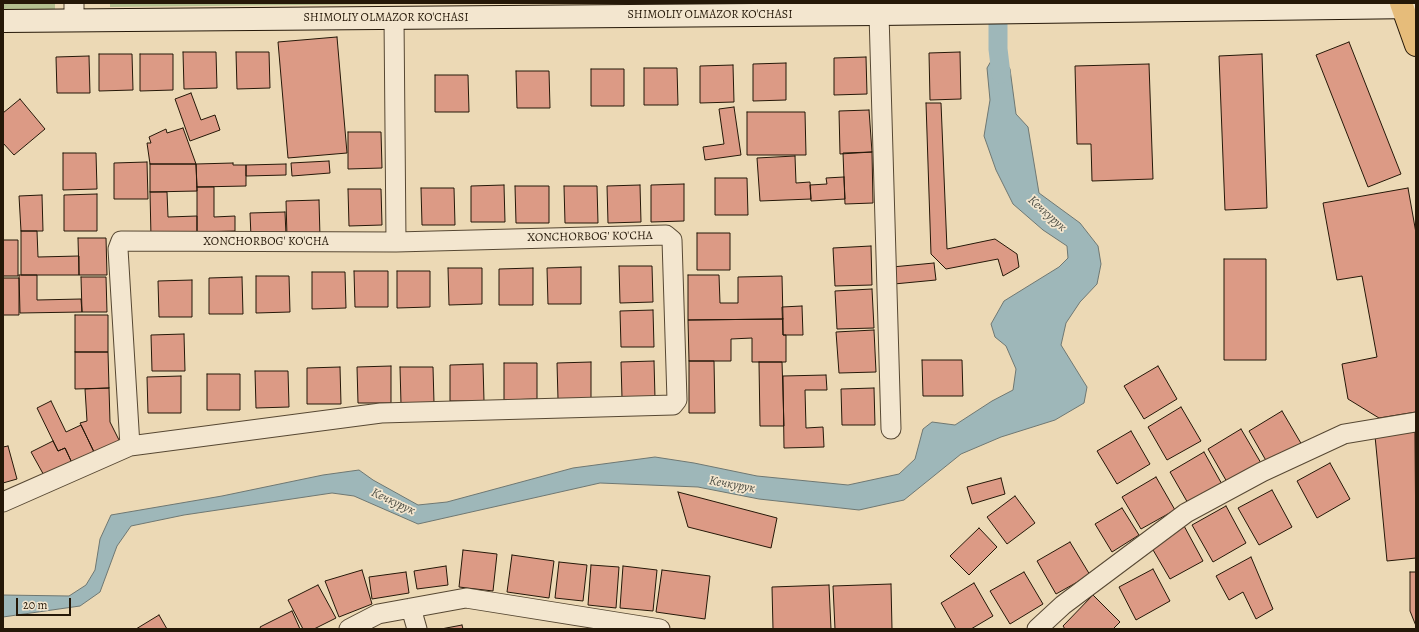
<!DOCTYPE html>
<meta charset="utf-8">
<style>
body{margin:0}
#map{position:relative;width:1419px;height:632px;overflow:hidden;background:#ecd9b5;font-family:Alegreya,serif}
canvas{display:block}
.frame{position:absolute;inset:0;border:4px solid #251808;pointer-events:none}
.scale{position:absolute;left:16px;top:598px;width:55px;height:18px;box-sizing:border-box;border:2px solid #251808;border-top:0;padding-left:5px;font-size:12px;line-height:14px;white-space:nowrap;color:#251808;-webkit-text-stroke:3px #f3e6cf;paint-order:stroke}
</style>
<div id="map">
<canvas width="1419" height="632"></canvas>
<div class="frame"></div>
<div class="scale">20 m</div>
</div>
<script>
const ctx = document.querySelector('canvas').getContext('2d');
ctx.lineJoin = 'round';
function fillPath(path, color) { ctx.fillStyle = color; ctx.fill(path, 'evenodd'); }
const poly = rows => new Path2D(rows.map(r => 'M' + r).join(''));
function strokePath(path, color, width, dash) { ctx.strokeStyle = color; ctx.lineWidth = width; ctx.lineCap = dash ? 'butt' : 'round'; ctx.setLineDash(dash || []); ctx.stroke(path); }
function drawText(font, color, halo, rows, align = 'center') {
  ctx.font = font + ' Alegreya,serif'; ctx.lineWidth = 3.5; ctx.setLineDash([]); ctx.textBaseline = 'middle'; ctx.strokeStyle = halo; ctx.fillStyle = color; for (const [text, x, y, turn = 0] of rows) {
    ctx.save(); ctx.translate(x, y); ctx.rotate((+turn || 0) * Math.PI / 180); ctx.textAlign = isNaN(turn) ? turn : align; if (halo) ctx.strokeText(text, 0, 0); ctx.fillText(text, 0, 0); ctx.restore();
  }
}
const green = poly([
 [3,3,55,3,55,11,3,10],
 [110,3,486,3,110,7]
]);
const water = poly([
 [998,49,1010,69,1016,114,1028,127,1039,193,1080,223,1098,246,1101,264,1097,284,1080,302,1066,323,1061,345,1087,387,1084,403,1055,420,1001,437,961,454,904,500,859,510,759,499,698,487,600,483,418,524,354,496,332,493,184,515,131,526,117,546,100,592,80,606,3,617,3,595,69,596,86,585,95,570,100,539,111,515,222,496,323,475,359,470,373,480,418,505,447,502,573,468,655,457,694,463,757,476,848,485,899,474,915,459,923,429,932,422,955,425,992,401,1013,390,1016,369,1006,346,995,337,991,324,1004,301,1059,267,1068,258,1067,246,1043,230,1013,204,996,170,984,136,990,100,987,68,998,49]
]);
const canal = poly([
 [998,3,998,49,1001,74]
]);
const building = poly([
 [337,37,347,153,288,158,278,42,337,37],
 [1349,42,1401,174,1368,187,1316,55,1349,42],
 [183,52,216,52,217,88,184,89,183,52],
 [236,52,269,52,270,88,237,89,236,52],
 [960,52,961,99,930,100,929,53,960,52],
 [99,54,132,54,133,90,99,91,99,54],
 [140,54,173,54,173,90,140,91,140,54],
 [1262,54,1267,208,1225,210,1219,56,1262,54],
 [89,56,90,93,57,93,56,57,89,56],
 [866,57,867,94,834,95,834,58,866,57],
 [786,63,786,100,753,101,753,64,786,63],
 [1149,64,1153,179,1092,181,1091,144,1077,144,1075,66,1149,64],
 [733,65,734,102,700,103,700,66,733,65],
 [644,68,677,68,678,105,644,105,644,68],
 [591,69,624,69,624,106,591,106,591,69],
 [516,71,549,71,550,108,517,108,516,71],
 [435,75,468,75,469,112,435,112,435,75],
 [191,93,201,120,215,115,220,130,190,141,175,99,191,93],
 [20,99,45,129,14,155,3,143,3,113,20,99],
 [926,103,941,103,947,249,995,239,1017,254,1019,267,1003,276,998,259,946,269,931,254,926,103],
 [734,107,741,155,705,160,703,147,724,144,719,109,734,107],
 [869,110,872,152,840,154,839,111,869,110],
 [747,112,805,112,806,155,747,155,747,112],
 [183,128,196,164,150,164,147,143,151,143,149,137,166,129,167,133,183,128],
 [348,132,381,132,382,168,348,169,348,132],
 [872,152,873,203,845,204,843,153,872,152],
 [63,153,96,153,97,189,63,190,63,153],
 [795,156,796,183,810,182,811,199,760,201,757,158,795,156],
 [329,161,330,173,292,176,291,163,329,161],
 [147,162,148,199,114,199,114,163,147,162],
 [233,163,233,165,246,165,246,186,197,187,196,164,233,163],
 [150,164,196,164,197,191,150,192,150,164],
 [286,164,286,175,246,176,246,165,286,164],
 [844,177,845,199,811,201,810,185,827,184,826,178,844,177],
 [715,178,747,178,748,215,715,215,715,178],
 [684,184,684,221,651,222,651,185,684,184],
 [504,185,505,222,471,222,471,186,504,185],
 [640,185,641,222,608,223,607,186,640,185],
 [515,186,549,186,549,223,516,223,515,186],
 [564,186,597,186,598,223,565,223,564,186],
 [197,187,214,187,214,217,235,216,235,231,197,232,197,187],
 [421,188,454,188,455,225,422,225,421,188],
 [1408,188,1416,233,1416,412,1379,418,1348,399,1342,364,1377,357,1362,276,1337,280,1323,203,1408,188],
 [348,189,381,189,382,225,349,226,348,189],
 [150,192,167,192,168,217,197,216,197,232,151,237,150,192],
 [97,194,97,231,64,231,64,195,97,194],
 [42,195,43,231,21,231,19,196,42,195],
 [319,200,320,237,287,237,286,201,319,200],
 [285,212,286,235,251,237,250,213,285,212],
 [21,231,37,231,38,257,79,256,79,275,21,275,21,231],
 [697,233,730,233,730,270,697,270,697,233],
 [78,238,106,238,107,275,79,275,78,238],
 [3,240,18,240,18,276,3,276,3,240],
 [871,246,872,285,835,286,833,248,871,246],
 [1224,259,1266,259,1266,360,1224,360,1224,259],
 [934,263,936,280,894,284,892,267,934,263],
 [619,266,652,266,653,302,620,303,619,266],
 [581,267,581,304,548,304,547,268,581,267],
 [448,268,482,268,482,304,449,305,448,268],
 [533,268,533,305,499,305,499,269,533,268],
 [354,271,388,271,388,307,355,307,354,271],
 [397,271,430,271,430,307,397,308,397,271],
 [312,272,345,272,346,308,312,309,312,272],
 [19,275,37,275,37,300,81,299,82,312,20,313,19,275],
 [688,275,719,275,720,303,738,303,738,277,782,276,783,319,688,320,688,275],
 [256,276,289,276,290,312,256,313,256,276],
 [81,277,106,277,107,312,82,312,81,277],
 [242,277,243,314,209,314,209,278,242,277],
 [3,278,19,278,19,315,3,315,3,278],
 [192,280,192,317,159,317,158,281,192,280],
 [872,289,874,328,837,329,835,291,872,289],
 [802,306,803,335,783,335,782,307,802,306],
 [653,310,654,347,621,347,620,311,653,310],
 [75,315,108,315,108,352,75,352,75,315],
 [783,319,783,335,786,335,786,362,752,362,752,338,731,339,731,361,689,361,688,320,783,319],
 [874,330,876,372,839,373,836,332,874,330],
 [184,334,185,371,152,371,151,335,184,334],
 [75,352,108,352,109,388,75,389,75,352],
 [922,360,962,360,963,396,923,396,922,360],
 [654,361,655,398,622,398,621,362,654,361],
 [689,361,714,361,715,413,689,413,689,361],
 [591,362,591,399,558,399,557,363,591,362],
 [759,362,782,362,784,426,760,426,759,362],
 [504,363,537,363,537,399,504,400,504,363],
 [483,364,484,401,450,401,450,365,483,364],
 [391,366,391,403,358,403,357,367,391,366],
 [1158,366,1177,399,1144,419,1124,386,1158,366],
 [340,367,341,404,307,404,307,368,340,367],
 [400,367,433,367,434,403,401,404,400,367],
 [255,371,288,371,289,407,256,408,255,371],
 [207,374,240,374,240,410,207,410,207,374],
 [826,375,827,390,805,390,806,428,823,427,824,447,784,448,783,376,826,375],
 [181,376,181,413,148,413,147,377,181,376],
 [109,388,110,422,120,442,95,454,80,423,87,421,85,389,109,388],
 [874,388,875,425,842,425,841,389,874,388],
 [51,401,66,432,81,425,95,454,73,465,65,448,58,451,37,408,51,401],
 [1181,407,1201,441,1167,460,1148,427,1181,407],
 [1282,411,1302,445,1268,464,1249,431,1282,411],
 [1241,429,1261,463,1227,482,1208,449,1241,429],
 [1131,431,1150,464,1117,484,1097,451,1131,431],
 [1415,432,1416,558,1387,561,1375,436,1415,432],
 [53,441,58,451,65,448,73,465,46,479,31,452,53,441],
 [8,446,17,479,3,483,3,447,8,446],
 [1204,452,1223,486,1189,505,1170,472,1204,452],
 [1330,463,1350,499,1317,518,1297,481,1330,463],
 [1156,477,1175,510,1141,529,1122,497,1156,477],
 [1001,478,1005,494,972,504,967,487,1001,478],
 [1272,490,1292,527,1259,545,1238,508,1272,490],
 [678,492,777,518,771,548,688,527,678,492],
 [1015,496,1035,523,1007,544,987,517,1015,496],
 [1226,506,1246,543,1213,562,1192,525,1226,506],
 [1122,508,1139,535,1112,552,1095,524,1122,508],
 [1183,524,1203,561,1170,579,1149,543,1183,524],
 [979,528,997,547,969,575,950,556,979,528],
 [1070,542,1090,575,1056,594,1037,561,1070,542],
 [463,550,497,554,493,591,459,587,463,550],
 [512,555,554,561,549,598,507,592,512,555],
 [1251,557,1273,609,1256,619,1243,592,1229,600,1216,576,1251,557],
 [559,562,587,565,583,601,555,598,559,562],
 [591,565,619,567,616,608,588,605,591,565],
 [446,566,448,585,417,589,414,571,446,566],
 [623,566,657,570,653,611,620,608,623,566],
 [1153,569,1170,601,1136,620,1119,587,1153,569],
 [362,570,372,604,339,617,325,581,362,570],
 [662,570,710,576,705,619,656,612,662,570],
 [406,572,409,593,372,599,369,577,406,572],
 [1024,572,1043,604,1010,624,990,591,1024,572],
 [1410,572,1416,572,1416,626,1410,611,1410,572],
 [974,583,993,616,971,629,956,629,941,603,974,583],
 [891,584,892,629,835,629,833,586,891,584],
 [318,585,336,618,314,629,303,629,288,600,318,585],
 [829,585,831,629,773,629,772,587,829,585],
 [1093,595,1120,622,1113,629,1065,629,1063,626,1093,595],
 [292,611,300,629,261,629,260,627,292,611],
 [159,615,167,629,136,629,159,615],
 [462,625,463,629,441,629,462,625]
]);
const minor = poly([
 [74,3,74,21],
 [881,3,879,14,891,429],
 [394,18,396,242],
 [3,502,130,446,381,413,673,405,677,400,672,240,666,235,396,242,121,241,118,249,130,446],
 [411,608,417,629],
 [349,629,378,614,466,598,660,629],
 [1037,629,1063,605,1186,513,1262,472,1344,434,1416,422]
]);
const secondary = poly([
 [3,21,879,14,1416,7]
]);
const trunk = poly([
 [1401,3,1416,45]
]);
const streetNames = [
 ["SHIMOLIY OLMAZOR KO'CHASI",710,15],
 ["SHIMOLIY OLMAZOR KO'CHASI",386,18],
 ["XONCHORBOG' KO'CHA",590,237,-1],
 ["XONCHORBOG' KO'CHA",266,242]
];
const waterNames = [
 ["Кечкурук",1047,214,42],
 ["Кечкурук",732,485,10],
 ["Кечкурук",393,502,25]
];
fillPath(green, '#b4c090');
fillPath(water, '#9eb7b9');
strokePath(water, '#6e7772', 1);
strokePath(canal, '#9eb7b9', 19);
fillPath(building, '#dc9a85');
strokePath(building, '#251808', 1);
strokePath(minor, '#574833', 21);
strokePath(secondary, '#251808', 24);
strokePath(trunk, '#251808', 24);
strokePath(minor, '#f3e6cf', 19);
strokePath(secondary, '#f3e6cf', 22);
strokePath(trunk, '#e6bc7a', 22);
drawText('12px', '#251808', '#f3e6cf', streetNames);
drawText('italic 13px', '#4f5046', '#f3e6cf', waterNames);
</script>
